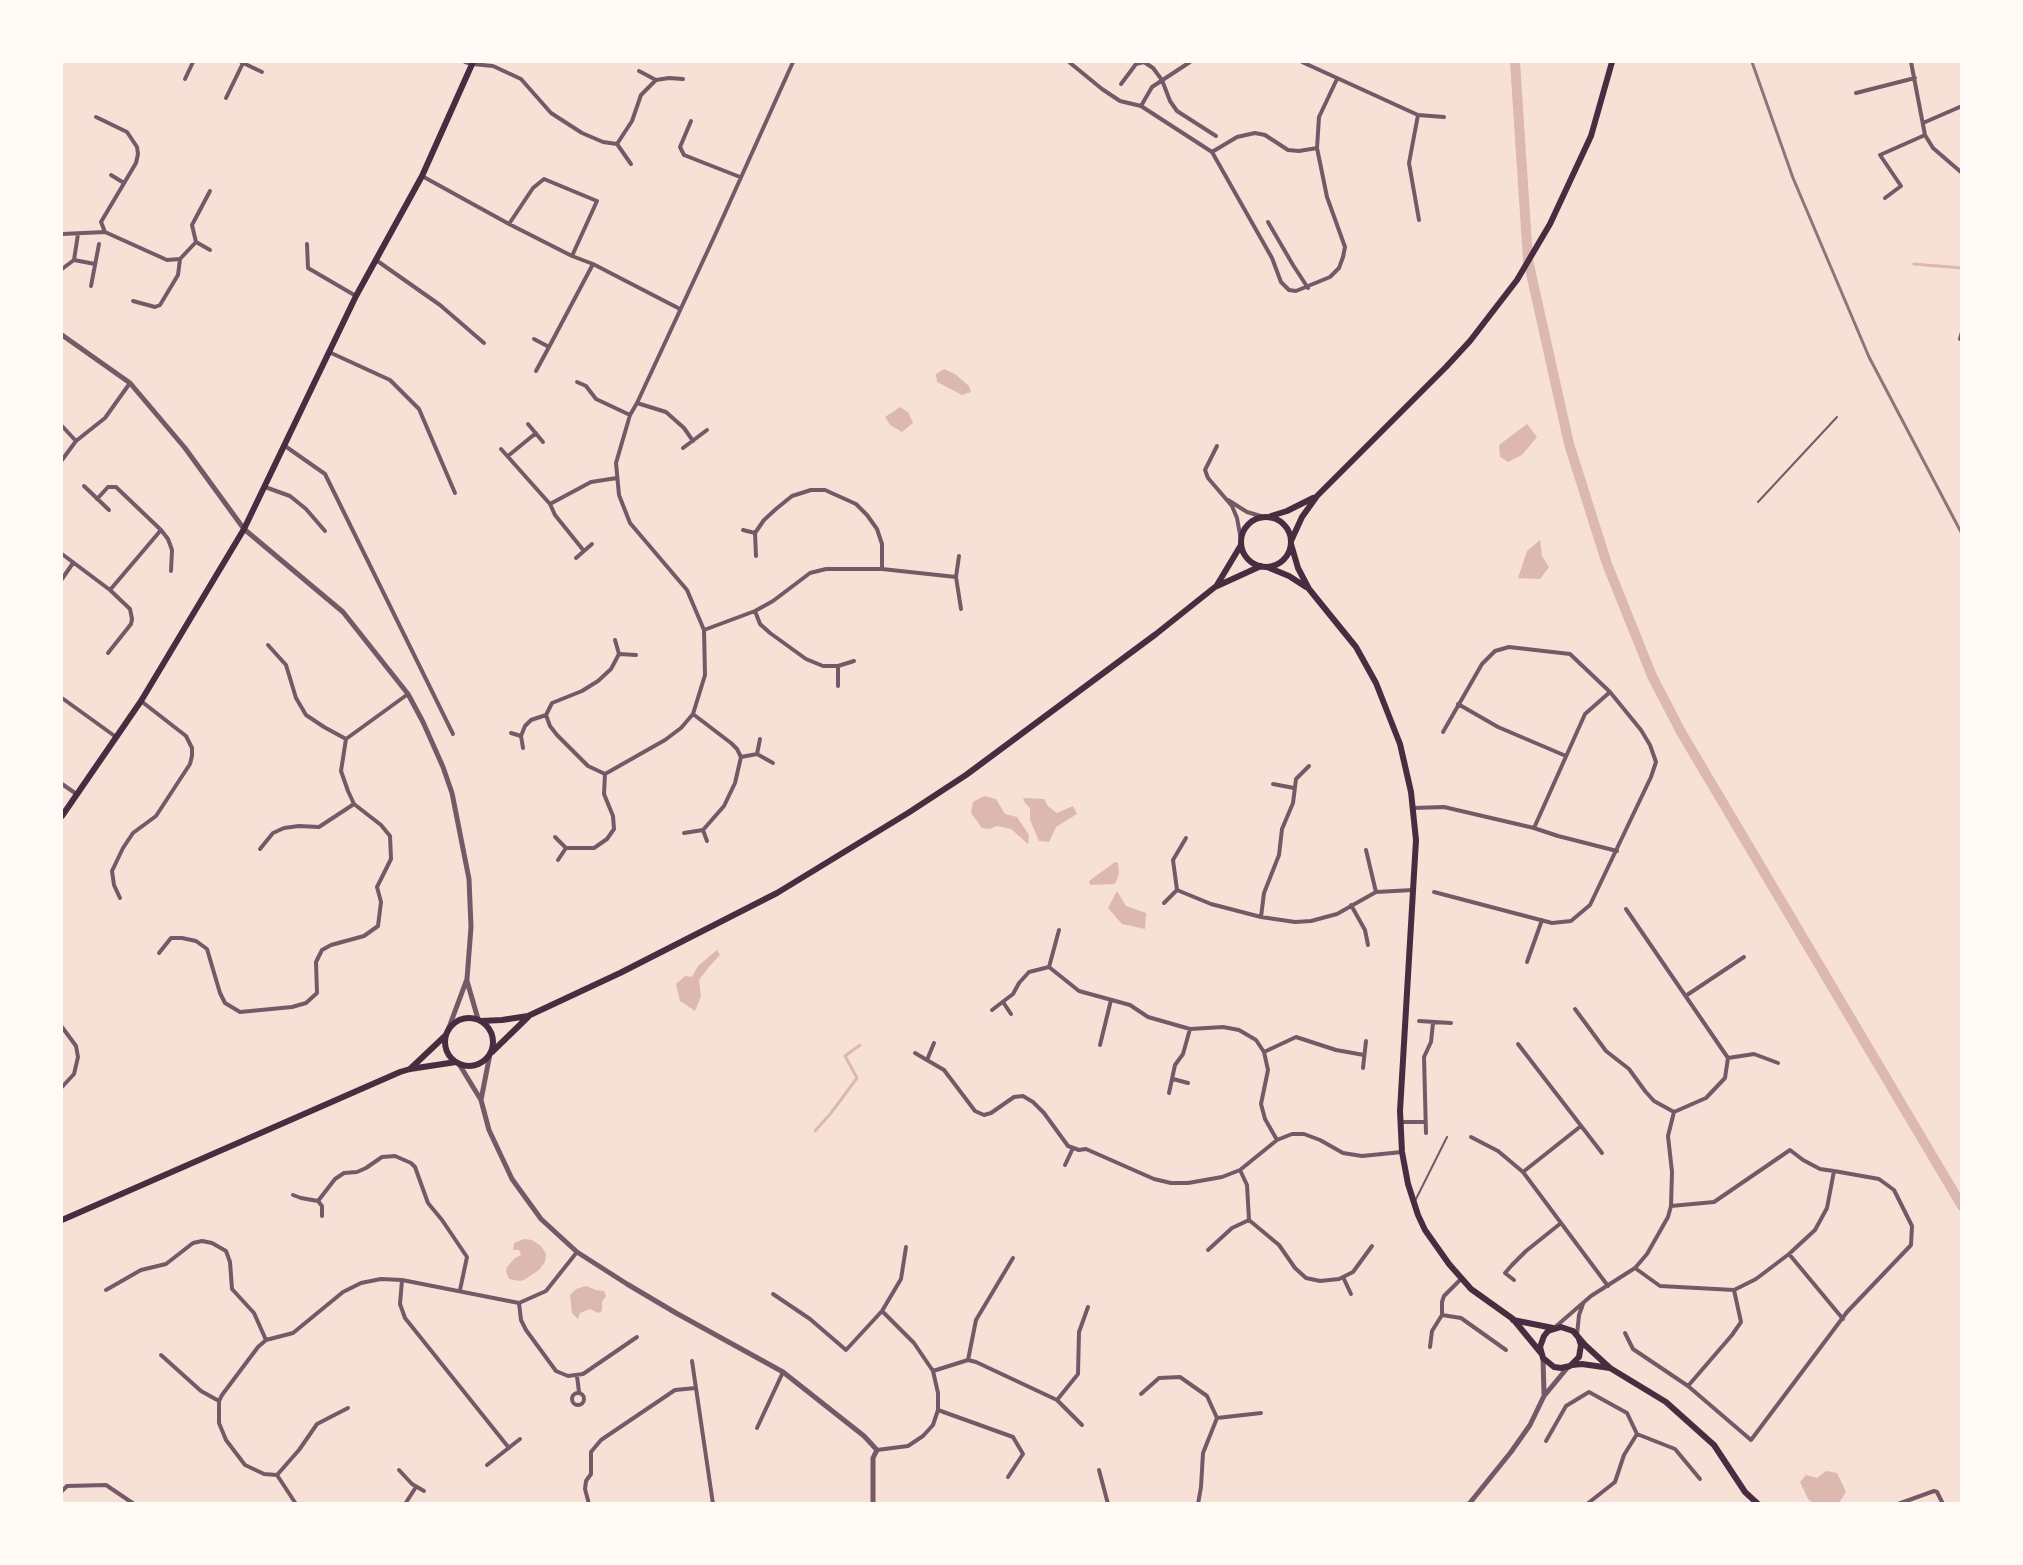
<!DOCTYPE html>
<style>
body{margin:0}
#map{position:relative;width:2023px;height:1565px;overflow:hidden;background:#f7e1d7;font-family:"DM Sans",sans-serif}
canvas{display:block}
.frame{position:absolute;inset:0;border:63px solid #fffaf5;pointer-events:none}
</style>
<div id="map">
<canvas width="2023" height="1565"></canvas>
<div class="frame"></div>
</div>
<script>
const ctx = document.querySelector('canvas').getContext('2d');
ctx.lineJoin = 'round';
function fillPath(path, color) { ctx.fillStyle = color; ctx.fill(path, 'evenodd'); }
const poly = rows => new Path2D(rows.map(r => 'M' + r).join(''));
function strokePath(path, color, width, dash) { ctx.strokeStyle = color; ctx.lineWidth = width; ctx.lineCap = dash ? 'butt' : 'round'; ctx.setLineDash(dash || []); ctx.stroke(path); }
const water = poly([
 [944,369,955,374,969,386,971,392,962,395,937,382,936,374],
 [900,407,908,412,913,423,902,432,890,425,885,417],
 [1527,424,1537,437,1522,455,1508,462,1500,457,1499,445],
 [1540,540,1542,556,1549,567,1540,579,1518,578,1527,551],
 [984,796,996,799,1005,814,1017,817,1029,835,1028,844,1011,829,997,826,990,829,982,828,971,813,973,802],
 [1023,798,1044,799,1048,806,1057,813,1073,806,1077,814,1056,827,1049,842,1039,841,1030,820,1030,808,1025,803],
 [1115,862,1118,863,1119,874,1115,884,1090,885,1089,881],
 [1117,891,1126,906,1146,913,1145,929,1122,924,1108,908],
 [717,950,720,955,708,968,699,980,701,996,695,1011,680,1001,676,984,685,976,692,977,698,966],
 [524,1239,532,1240,541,1246,546,1254,545,1262,539,1270,524,1280,520,1281,509,1279,506,1272,507,1267,515,1258,521,1255,519,1250,513,1250,514,1243],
 [586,1286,596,1290,604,1291,606,1296,602,1302,602,1311,598,1313,590,1309,580,1313,578,1319,572,1313,570,1295,576,1289],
 [1826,1471,1837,1473,1846,1492,1839,1503,1813,1503,1808,1499,1800,1482,1806,1475,1817,1478]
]);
const stream = poly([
 [1914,264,1962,268],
 [815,1131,831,1113,857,1078,845,1056,860,1045]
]);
const canal = poly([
 [1515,62,1528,260,1569,444,1607,564,1652,676,1681,732,1962,1206]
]);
const service = poly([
 [1758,502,1837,417],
 [1415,1201,1447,1137]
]);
const minor = poly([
 [241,62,262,72],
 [465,62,472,64,493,66,521,79,551,113,582,133,603,142,617,144,632,121,641,95,656,80],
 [1069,62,1102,89,1120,101,1141,106,1212,152,1272,258,1281,282,1289,290,1296,291,1330,277,1339,268,1343,257,1345,247,1327,197,1317,148,1319,117,1337,79],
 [1302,62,1418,115,1444,117],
 [1911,62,1925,135,1933,148,1962,173],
 [639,71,656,80,669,78,683,79],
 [185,79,193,62],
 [1121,84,1136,64,1144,62,1153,68,1162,80,1170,101,1177,111,1216,136],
 [1856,93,1915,78],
 [226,98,243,63],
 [1141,106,1152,87,1190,62],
 [1418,115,1409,163,1419,220],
 [96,117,127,132,137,147,138,154,136,163,101,222,105,232],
 [691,121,680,147,684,155,740,177],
 [1923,123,1962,106],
 [617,144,631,164],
 [1212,152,1237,137,1255,133,1265,135,1288,150,1299,151,1317,148],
 [111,175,124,183],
 [422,176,509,224,572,256,593,264,680,309],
 [1885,198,1901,186,1880,155,1925,135],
 [1268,222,1293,265,1308,288],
 [509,224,533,188,544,179,597,201,572,256],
 [62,234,105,232,167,260,180,259,196,242,192,225,210,191],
 [196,242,210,250],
 [307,244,308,268,356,296],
 [74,260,95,264],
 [376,260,440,305,484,343],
 [62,269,74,260,78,234],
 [91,286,99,244],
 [133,301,155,307,160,305,178,275,180,259],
 [534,339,549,347,536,371],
 [1960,339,1962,332],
 [549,347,593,264],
 [329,352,390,380,419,409,455,493],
 [577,382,586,386,596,399,630,415],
 [637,403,666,412,684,428,693,441],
 [528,424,543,442],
 [62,426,76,441],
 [285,446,325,474,453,734],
 [1217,446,1205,470,1208,478,1232,506,1237,518,1241,540],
 [683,448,707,430],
 [501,449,550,504,555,515,584,551],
 [508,456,536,433],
 [62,460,76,441,105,418,130,383],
 [84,486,109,510],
 [265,487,290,496,306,509,325,531],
 [97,499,108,487,116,487,161,530,110,590],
 [1228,500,1247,512,1264,517],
 [550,504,591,482,617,478],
 [161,530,168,539,172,550,171,571],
 [743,530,755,533],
 [62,554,110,590,130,609,132,619,131,624,108,653],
 [756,556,755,533,764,520,776,509,792,496,811,490,825,490,856,504,867,515,877,529,882,544,882,569],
 [959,556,956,577,961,609],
 [576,558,592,544],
 [62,579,73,563],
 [755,611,760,624,770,633,806,659,823,666,838,666,854,661],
 [704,630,755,611,773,601,810,573,826,569,882,569,956,577],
 [619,654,636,655],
 [838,666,838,686],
 [62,698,116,737],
 [1458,704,1498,727,1566,756],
 [546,715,550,726,557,735,588,766,605,774],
 [511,733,521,736,525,726,531,720,546,715,552,703,582,691,598,681,611,669,619,654,615,640],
 [521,736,523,748],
 [346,739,408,694],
 [757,754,773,763],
 [741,757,757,754,760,739],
 [62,784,75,793],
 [1273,784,1294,788],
 [1413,808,1444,807,1534,828,1558,836,1617,851],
 [1534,828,1585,714,1610,692],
 [703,830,707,841],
 [684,833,703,830,724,806,735,783,741,757,737,749,731,743,693,714],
 [555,837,566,848],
 [1186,838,1173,860,1177,890,1211,904,1261,917,1295,922,1311,921,1337,914,1376,892,1413,890],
 [260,849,273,833,284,828,299,826,319,827,354,804],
 [1366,850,1376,892],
 [558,860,566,848,594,848,607,839,614,829,613,816,604,794,605,774,665,740,681,728,693,714,705,675,704,630,687,590,630,523,619,495,616,463,630,415,637,403,715,235,793,62],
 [1434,892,1552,923,1571,921,1590,905,1651,777,1656,762,1650,745,1641,730,1610,692,1570,654,1509,647,1495,651,1482,664,1443,732],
 [120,898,114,885,112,871,123,848,133,833,156,816,190,764,192,756,192,748,186,736,141,701],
 [1164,903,1177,890],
 [1351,905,1365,930,1368,945],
 [1261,917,1264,893,1279,855,1282,829,1293,803,1296,779,1309,766],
 [159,953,171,938,182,938,196,941,207,949,220,993,225,1003,240,1012,292,1007,306,1003,317,993,316,962,322,950,331,945,364,936,378,926,381,902,377,887,391,859,390,836,381,825,354,804,348,791,341,771,346,739,324,727,306,715,296,698,286,665,268,645],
 [1527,962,1542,920],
 [1049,967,1059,930],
 [1687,995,1744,957],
 [1003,1002,1011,1014],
 [1575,1009,1606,1051,1629,1069,1645,1091,1654,1101,1674,1112],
 [992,1010,1013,994,1019,983,1029,972,1049,967,1079,991,1130,1005,1148,1017,1190,1029,1223,1027,1239,1030,1256,1040,1264,1052,1268,1070,1261,1104,1265,1119,1277,1140],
 [1419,1021,1451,1023],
 [62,1027,76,1046,78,1057,74,1074,62,1087],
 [1518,1044,1602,1153],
 [1100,1045,1111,1000],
 [1264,1052,1296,1037,1336,1050,1364,1055],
 [915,1053,944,1070,975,1111,984,1115,991,1113,1014,1097,1023,1096,1033,1102,1044,1113,1068,1146,1079,1150,1086,1149,1154,1179,1171,1183,1188,1183,1222,1177,1240,1170,1277,1140,1292,1134,1304,1134,1320,1140,1343,1153,1362,1156,1402,1152],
 [1728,1058,1754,1054,1778,1063],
 [927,1060,934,1043],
 [1363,1068,1366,1041],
 [1173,1079,1188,1083],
 [1169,1093,1175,1065,1183,1054,1190,1029],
 [1400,1122,1425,1122],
 [1426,1133,1424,1057,1431,1042,1433,1023],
 [1471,1137,1498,1151,1523,1172,1608,1286],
 [1065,1165,1073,1148],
 [1240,1170,1247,1185,1249,1220,1279,1245,1295,1268,1306,1278,1320,1281,1339,1279,1353,1272,1372,1246],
 [1523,1172,1581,1126],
 [293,1195,301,1198,318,1201,322,1206,322,1216],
 [318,1201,335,1179,344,1173,357,1172,366,1168,382,1157,395,1156,411,1163,415,1167,428,1203,442,1220,467,1257,460,1290],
 [1208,1250,1232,1228,1249,1220],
 [1789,1254,1843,1319],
 [1635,1268,1660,1286,1734,1290,1756,1279,1789,1254,1815,1230,1827,1208,1834,1171,1820,1169,1803,1160,1790,1150,1714,1202,1671,1206],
 [1343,1277,1351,1294],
 [402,1280,400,1304,405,1318,509,1448],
 [1514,1280,1505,1273,1512,1265,1526,1251,1561,1223],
 [106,1290,141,1270,166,1264,193,1243,202,1241,212,1243,226,1251,230,1262,232,1289,254,1313,266,1340],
 [773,1294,810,1319,846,1350,882,1311],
 [519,1303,521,1320,526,1330,556,1371,568,1376,583,1374,637,1337],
 [1442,1315,1461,1318,1506,1350],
 [1554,1328,1591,1296,1635,1268,1647,1254,1668,1217,1671,1206,1672,1172,1668,1136,1674,1112,1706,1098,1725,1078,1728,1058,1626,909],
 [1625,1333,1633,1349,1688,1386,1751,1440,1847,1312,1911,1245,1912,1226,1894,1190,1879,1179,1834,1171],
 [1577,1335,1579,1315,1583,1304],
 [1430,1347,1432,1331,1442,1315,1442,1302,1444,1296,1461,1279],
 [161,1355,201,1391,219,1401],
 [968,1360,976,1320,1013,1258],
 [692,1361,713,1504],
 [933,1371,968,1360,976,1362,1057,1400,1082,1425],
 [577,1376,579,1392],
 [1688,1386,1732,1335,1741,1322,1734,1290],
 '572 1399a6 6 0 1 1 12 0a6 6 0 1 1-12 0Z',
 [1141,1394,1159,1378,1180,1377,1207,1396,1217,1418,1203,1453,1201,1487,1198,1504],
 [1057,1400,1078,1374,1079,1332,1088,1307],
 [938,1410,1013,1437,1023,1454,1008,1477],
 [1217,1418,1261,1413],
 [757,1428,783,1372],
 [1637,1434,1675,1449,1700,1479],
 [1546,1441,1566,1406,1589,1392,1627,1413,1637,1434,1624,1455,1615,1482,1587,1504],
 [877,1450,908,1446,923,1436,933,1425,938,1410,938,1393,933,1371,914,1343,882,1311,901,1279,906,1247],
 [487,1465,520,1439],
 [399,1470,412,1484,424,1491],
 [1099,1470,1108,1504],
 [277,1475,299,1450,317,1424,348,1408],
 [62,1491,67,1486,106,1485,134,1504],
 [296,1504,277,1475,264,1474,245,1465,226,1440,219,1423,219,1401,222,1395,258,1347,266,1340,293,1333,343,1292,361,1283,381,1279,402,1280,519,1303,546,1291,577,1252],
 [405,1504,416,1487],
 [589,1504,585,1489,586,1481,591,1474,591,1452,601,1440,675,1390,696,1388],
 [1898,1504,1934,1491,1937,1492,1943,1504]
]);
const tertiary = poly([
 [62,335,130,383,185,448,244,529,343,612,408,694,423,722,443,767,452,793,469,879,471,927,467,979,448,1030],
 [467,981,478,1019],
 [459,1064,481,1100,489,1130,512,1179,541,1219,577,1252,627,1284,676,1313,783,1372,864,1436,877,1450,873,1458,873,1504],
 [481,1100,490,1054],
 [1543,1358,1544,1394],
 [1469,1504,1511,1452,1530,1425,1544,1396,1568,1367]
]);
const secondary = poly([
 [1271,516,1287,511,1313,498],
 '1241 542a25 25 0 1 1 50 0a25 25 0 1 1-50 0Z',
 [1291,541,1302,517,1317,496,1446,367,1470,341,1517,280,1550,224,1591,136,1612,62],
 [1291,544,1298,568,1309,589,1356,647,1376,683,1400,744,1411,792,1416,840,1400,1111,1402,1152,1408,1184,1418,1215,1425,1230,1449,1264,1471,1289,1513,1319,1541,1353],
 [1267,567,1289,576,1306,587],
 [1217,585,1241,545],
 [62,816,141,701,244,529,356,296,422,176,473,62],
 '445 1042a24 24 0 1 1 48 0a24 24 0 1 1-48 0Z',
 [481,1021,502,1020,528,1016,620,973,777,893,908,813,966,775,1156,634,1215,587,1261,566],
 [492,1052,528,1017],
 [410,1069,446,1035],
 [62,1220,400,1072,410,1069,456,1062],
 [1513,1320,1553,1328],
 [1579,1339,1581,1345,1579,1357,1570,1366,1561,1368,1554,1367,1543,1358,1540,1347,1544,1336,1548,1331,1561,1327,1573,1331,1585,1345,1610,1368,1666,1402,1714,1445,1745,1492,1758,1504],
 [1572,1365,1582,1364,1610,1368]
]);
const rail = poly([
 [1752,62,1793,178,1869,357,1962,534]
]);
fillPath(water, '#dcb8b0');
strokePath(stream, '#dcb8b0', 3);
strokePath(canal, '#dcb8b0', 10);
strokePath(service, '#755966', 2);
strokePath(minor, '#755966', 4);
strokePath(tertiary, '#755966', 5);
strokePath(secondary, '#4a2c40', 6);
strokePath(rail, '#8f747c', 3);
</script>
